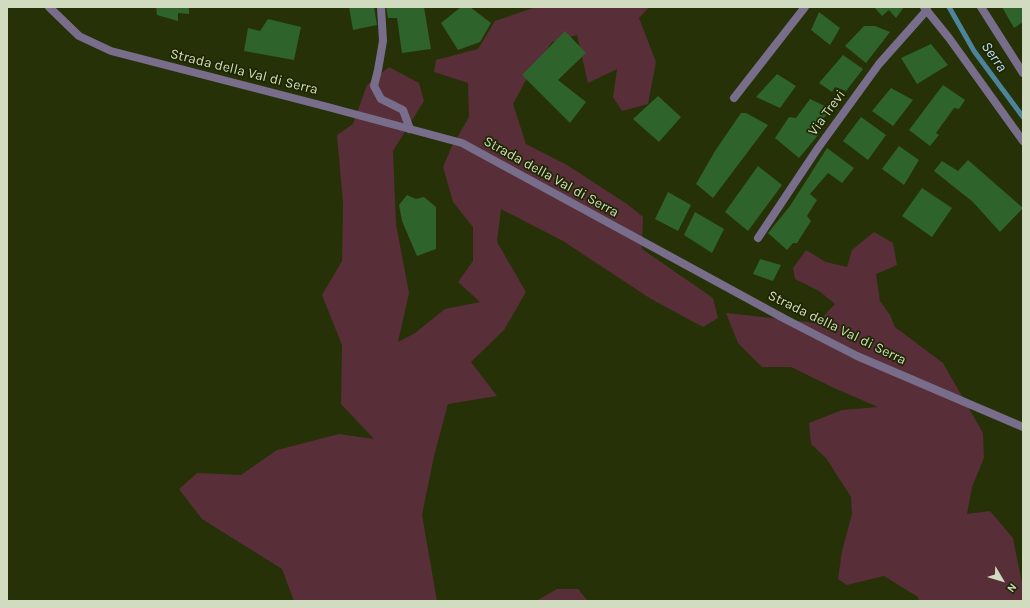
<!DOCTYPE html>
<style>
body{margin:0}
#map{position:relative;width:1030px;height:608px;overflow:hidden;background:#263108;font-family:Karla,sans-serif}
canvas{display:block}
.frame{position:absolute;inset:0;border:8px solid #d1dbbf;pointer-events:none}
.north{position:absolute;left:982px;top:560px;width:40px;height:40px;-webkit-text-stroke:3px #1d2600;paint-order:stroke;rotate:128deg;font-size:11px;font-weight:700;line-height:16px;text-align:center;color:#d1dbbf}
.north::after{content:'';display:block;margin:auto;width:14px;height:18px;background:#d1dbbf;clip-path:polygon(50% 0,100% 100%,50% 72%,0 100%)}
</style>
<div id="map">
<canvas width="1030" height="608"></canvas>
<div class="frame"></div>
<div class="north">N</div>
</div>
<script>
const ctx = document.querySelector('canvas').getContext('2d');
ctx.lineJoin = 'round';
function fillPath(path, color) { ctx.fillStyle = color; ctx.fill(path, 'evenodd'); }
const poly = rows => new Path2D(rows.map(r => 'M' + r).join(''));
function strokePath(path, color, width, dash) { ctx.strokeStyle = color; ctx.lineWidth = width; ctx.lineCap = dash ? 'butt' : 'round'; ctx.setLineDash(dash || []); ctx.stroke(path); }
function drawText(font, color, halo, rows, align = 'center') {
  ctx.font = font + ' Karla,sans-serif'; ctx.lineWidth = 3.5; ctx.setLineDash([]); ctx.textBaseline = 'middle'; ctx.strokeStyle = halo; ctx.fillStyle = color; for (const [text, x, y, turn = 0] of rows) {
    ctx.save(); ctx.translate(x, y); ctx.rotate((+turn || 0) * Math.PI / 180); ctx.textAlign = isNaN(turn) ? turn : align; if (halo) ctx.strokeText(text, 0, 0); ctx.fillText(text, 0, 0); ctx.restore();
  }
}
const green = poly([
 [536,7,649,7,639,18,656,62,648,104,622,111,613,97,617,69,588,83,577,35,552,42,527,78,513,104,526,144,567,165,627,204,643,217,642,249,713,298,718,318,703,327,651,299,563,241,501,209,497,242,526,292,504,330,471,362,497,396,448,404,434,456,422,515,437,601,294,601,282,569,202,519,179,489,197,473,241,475,277,450,339,434,374,439,341,404,342,345,322,295,342,261,343,203,337,135,353,124,367,85,389,67,419,83,424,101,393,151,396,224,409,293,398,342,415,333,445,309,480,302,458,282,473,261,473,227,453,202,443,167,451,148,469,117,468,83,434,72,436,60,478,49,495,21],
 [874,232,893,243,897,265,876,274,880,301,890,315,895,327,943,363,983,433,984,458,972,487,967,514,990,511,1013,538,1023,588,1023,601,919,601,918,597,884,576,847,585,838,579,842,551,852,514,851,497,826,458,811,444,809,423,842,410,878,407,834,388,791,367,762,367,738,343,726,313,817,323,835,304,819,291,795,279,793,268,806,250,826,262,847,267,852,250],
 [557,589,578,589,588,601,536,601]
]);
const stream = poly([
 [949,7,974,51,1023,117]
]);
const building = poly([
 [156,7,189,7,189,14,178,13,178,21,157,15],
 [349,7,374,7,377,25,353,30],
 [386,7,424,7,431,49,402,53,397,18,388,18],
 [461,7,470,7,491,23,480,42,458,50,441,23],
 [874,7,904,7,896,18,889,10,882,16],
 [1002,7,1023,7,1023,22,1014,28],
 [819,12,840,28,830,45,811,30],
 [268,19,301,27,294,60,244,51,248,28,260,31],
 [864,26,875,26,890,32,866,63,845,46],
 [565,31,586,53,558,80,586,102,570,123,522,75],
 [931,44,948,65,917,84,901,58],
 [843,55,863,69,846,91,835,87,832,92,819,83],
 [777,74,796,86,780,108,756,97],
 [943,85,965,100,959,109,954,108,936,133,939,135,930,146,909,130],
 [891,88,913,100,893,126,872,111],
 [658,96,681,117,659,142,633,119],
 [810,99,831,109,814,131,819,134,799,158,775,138,789,117,796,118],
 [741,113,746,113,768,125,713,198,696,184,715,151],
 [861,117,886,135,868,160,843,141],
 [899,146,919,160,904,185,882,169],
 [827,148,854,168,842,183,828,173,810,194,817,200,807,216,811,221,797,243,793,243,787,250,768,233,790,206],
 [968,160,1023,208,1000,232,973,202,934,171,942,161,958,171],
 [758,166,782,185,748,231,725,212],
 [922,188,952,208,932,237,902,216],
 [668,192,691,205,678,231,655,219],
 [407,195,416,199,424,197,436,207,436,249,417,256,402,221,399,205],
 [695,212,724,229,712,253,684,235],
 [760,259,781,265,773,281,753,274]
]);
const minor = poly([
 [381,7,383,41,378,70,374,86,381,99,403,110,410,129],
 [924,7,949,38,1023,141],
 [981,7,1023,73],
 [734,98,805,7],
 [758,238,818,148,879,64,927,10]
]);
const tertiary = poly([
 [49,7,79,36,111,51,328,107,462,143,785,319,857,356,1023,427]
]);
const streetNames = [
 ["Strada della Val di Serra",244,72,14],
 ["Via Trevi",827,113,-54],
 ["Strada della Val di Serra",551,177,29],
 ["Strada della Val di Serra",837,328,26]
];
const waterNames = [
 ["Serra",994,57,55]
];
fillPath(green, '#582e39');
strokePath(stream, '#4c849c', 5);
fillPath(building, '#2e632b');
strokePath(minor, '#786d8a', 8);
strokePath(tertiary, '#786d8a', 8);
drawText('14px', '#d1dbbf', '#1d2600', streetNames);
drawText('italic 15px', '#b9dcf8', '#1d2600', waterNames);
</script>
